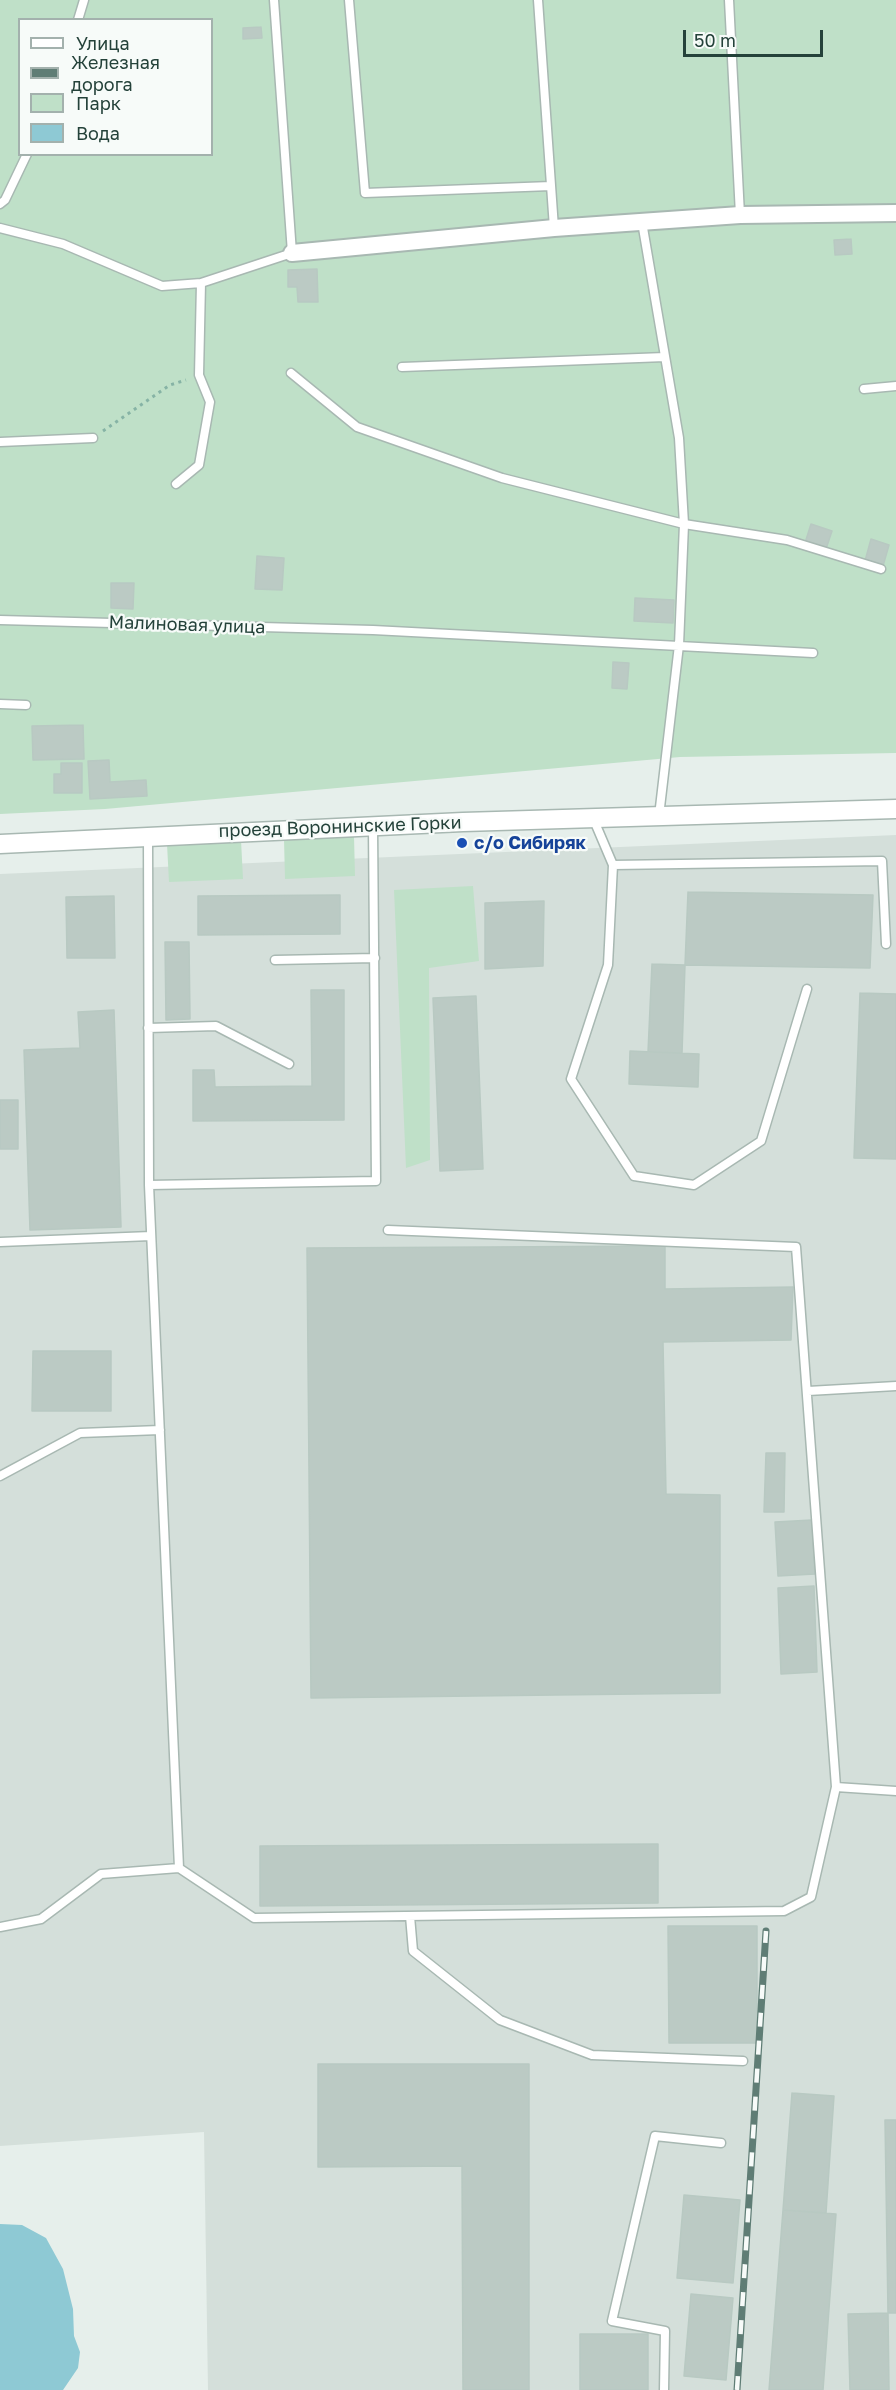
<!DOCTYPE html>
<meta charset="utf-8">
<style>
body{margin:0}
#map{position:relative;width:896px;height:2390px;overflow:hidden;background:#e6efeb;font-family:"Golos Text",sans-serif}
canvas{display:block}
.legend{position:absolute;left:18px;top:18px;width:195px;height:138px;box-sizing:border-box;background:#f7fbf9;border:2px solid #a3b1ad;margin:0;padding:8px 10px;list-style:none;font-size:18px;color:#24423a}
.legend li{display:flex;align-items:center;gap:12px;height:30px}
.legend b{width:30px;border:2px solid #a3b1ad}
.scale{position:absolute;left:683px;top:30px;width:140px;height:27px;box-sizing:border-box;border:3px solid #24423a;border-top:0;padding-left:8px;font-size:18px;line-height:21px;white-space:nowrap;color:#24423a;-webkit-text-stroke:4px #f7fbf9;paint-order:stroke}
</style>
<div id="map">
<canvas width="896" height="2390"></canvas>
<ul class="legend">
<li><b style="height:8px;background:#fff"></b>Улица</li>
<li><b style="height:8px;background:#5f7d75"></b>Железная дорога</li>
<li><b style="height:16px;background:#bfe0c8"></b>Парк</li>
<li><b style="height:16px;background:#8ec9d4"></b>Вода</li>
</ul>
<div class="scale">50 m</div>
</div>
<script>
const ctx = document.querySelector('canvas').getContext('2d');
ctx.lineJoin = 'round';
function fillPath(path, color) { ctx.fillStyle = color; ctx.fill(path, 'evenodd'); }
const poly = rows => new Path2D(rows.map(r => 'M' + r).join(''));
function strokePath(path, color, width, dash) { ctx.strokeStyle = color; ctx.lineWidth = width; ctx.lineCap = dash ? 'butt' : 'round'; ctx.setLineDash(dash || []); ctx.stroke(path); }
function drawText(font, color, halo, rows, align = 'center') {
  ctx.font = font + ' "Golos Text",sans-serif'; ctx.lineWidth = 4.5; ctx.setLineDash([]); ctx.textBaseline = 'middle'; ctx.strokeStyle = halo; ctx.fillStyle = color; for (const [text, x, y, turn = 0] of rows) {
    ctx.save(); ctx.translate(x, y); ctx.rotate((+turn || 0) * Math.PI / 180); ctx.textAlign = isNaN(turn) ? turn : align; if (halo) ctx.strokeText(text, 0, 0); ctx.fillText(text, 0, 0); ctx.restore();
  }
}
const built = poly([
 [896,835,896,2390,208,2390,204,2132,0,2146,0,874]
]);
const green = poly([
 [0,0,896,0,896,753,680,757,105,809,0,814],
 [20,20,212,20,212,154,20,154],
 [354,836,355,876,285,879,284,839],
 [241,840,243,879,169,882,167,844],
 [473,886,479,961,429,968,430,1160,406,1168,394,890]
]);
const water = poly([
 [0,2224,22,2225,46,2238,63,2269,73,2309,74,2336,80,2352,78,2368,63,2390,0,2390]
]);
const building = poly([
 [261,27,262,38,243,39,243,28,261,27],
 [851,239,852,254,835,255,834,240,851,239],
 [317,269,318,302,298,302,297,287,288,287,288,270,317,269],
 [811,524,832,531,826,549,805,543,811,524],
 [871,539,889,545,883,566,865,561,871,539],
 [257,556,284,558,282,590,255,589,257,556],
 [111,583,134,583,133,609,111,608,111,583],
 [635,598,674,600,673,623,634,621,635,598],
 [613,662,629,663,627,689,612,688,613,662],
 [83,725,84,759,33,760,32,726,83,725],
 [109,760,110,782,146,780,147,796,90,799,88,761,109,760],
 [61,763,82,763,82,793,54,793,54,774,61,774,61,763],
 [688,892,873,895,870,968,685,965,688,892],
 [340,895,340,934,198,935,198,896,340,895],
 [114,896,115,958,67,958,66,897,114,896],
 [544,901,543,966,485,969,485,903,544,901],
 [165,942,189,942,190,1019,166,1020,165,942],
 [652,964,685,965,682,1053,648,1052,652,964],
 [311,990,344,990,344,1120,193,1121,193,1070,214,1070,215,1087,312,1086,311,990],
 [860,993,896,994,896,1159,854,1158,860,993],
 [476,996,483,1169,440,1171,433,998,476,996],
 [114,1010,121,1227,30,1230,24,1050,80,1048,78,1012,114,1010],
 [630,1051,699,1054,698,1087,629,1084,630,1051],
 [0,1100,18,1100,18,1149,0,1149,0,1100],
 [665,1246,665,1289,793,1287,791,1340,663,1342,666,1494,720,1495,720,1693,311,1698,307,1248,665,1246],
 [33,1351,111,1351,111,1411,32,1411,33,1351],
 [766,1453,785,1453,784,1512,764,1512,766,1453],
 [812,1520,815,1574,778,1576,775,1522,812,1520],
 [814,1586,817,1672,781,1674,778,1588,814,1586],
 [658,1844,658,1903,260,1906,260,1846,658,1844],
 [668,1926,757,1926,757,2043,669,2043,668,1926],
 [318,2064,529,2064,529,2390,463,2390,462,2166,318,2167,318,2064],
 [792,2093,834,2096,826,2213,783,2210,792,2093],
 [885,2120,896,2120,896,2313,888,2313,885,2120],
 [684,2195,740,2200,733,2283,677,2278,684,2195],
 [783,2210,836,2214,823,2390,769,2390,783,2210],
 [691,2294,733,2298,726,2380,684,2376,691,2294],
 [888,2313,889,2390,850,2390,848,2314,888,2313],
 [580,2334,648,2334,648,2390,580,2390,580,2334]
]);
const path = poly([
 [103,431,170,385,186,380]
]);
const service = poly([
 [349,0,365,193,551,186],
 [538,0,554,228],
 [729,0,740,215],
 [78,20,84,0],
 [0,204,5,200,27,154],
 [642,222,679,438,684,524,679,645,659,816],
 [0,228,63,244,162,286,201,283,292,253,274,0],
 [402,367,665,357],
 [291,373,357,427,502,478,684,524,787,540,881,569],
 [864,389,896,386],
 [0,442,93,438],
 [176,484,199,465,210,402,199,375,201,283],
 [0,620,373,630,813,653],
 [0,704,26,705],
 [593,818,613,865,608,965,571,1079,634,1176,694,1185,761,1141,807,989],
 [148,836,149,1185,179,1868],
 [613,865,882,861,886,944],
 [275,960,375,958],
 [148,1028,216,1026,289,1064],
 [149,1185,376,1181,373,827],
 [0,1242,151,1236],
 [808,1391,896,1386],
 [0,1476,80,1433,160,1430],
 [836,1787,896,1791],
 [410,1916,413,1951,500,2020,592,2055,743,2061],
 [0,1927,41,1919,101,1874,179,1868,254,1918,784,1911,811,1897,836,1787,796,1247,388,1230],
 [664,2390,665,2331,612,2321,655,2136,721,2143]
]);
const minor = poly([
 [292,253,554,228,740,215,896,213]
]);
const tertiary = poly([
 [0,844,463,822,896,809]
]);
const rail = poly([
 [737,2390,766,1931]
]);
const markers = [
 [462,843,6,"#1a4fb4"]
];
const streetNames = [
 ["Малиновая улица",187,625,2],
 ["проезд Воронинские Горки",340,827,-2]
];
const transitNames = [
 ["с/о Сибиряк",474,843]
];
fillPath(built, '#d4dfda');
fillPath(green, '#bfe0c8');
fillPath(water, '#8ec9d4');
fillPath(building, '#bbcac4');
strokePath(building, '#b8c9c2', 1.5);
strokePath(service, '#a8b8b2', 11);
strokePath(minor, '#a8b8b2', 20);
strokePath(tertiary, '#a8b8b2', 21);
strokePath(path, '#86b3a5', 3, [3, 4.5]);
strokePath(service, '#fff', 8);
strokePath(minor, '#fff', 16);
strokePath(tertiary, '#fff', 18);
strokePath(rail, '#5f7d75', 7);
strokePath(rail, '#f7fbf9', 4.5, [14]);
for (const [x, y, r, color] of markers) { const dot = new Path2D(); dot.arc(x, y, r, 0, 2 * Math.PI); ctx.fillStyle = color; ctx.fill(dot); strokePath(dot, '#f7fbf9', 2); }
drawText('18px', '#24423a', '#f7fbf9', streetNames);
drawText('bold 18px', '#164399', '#f7fbf9', transitNames, 'left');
</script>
